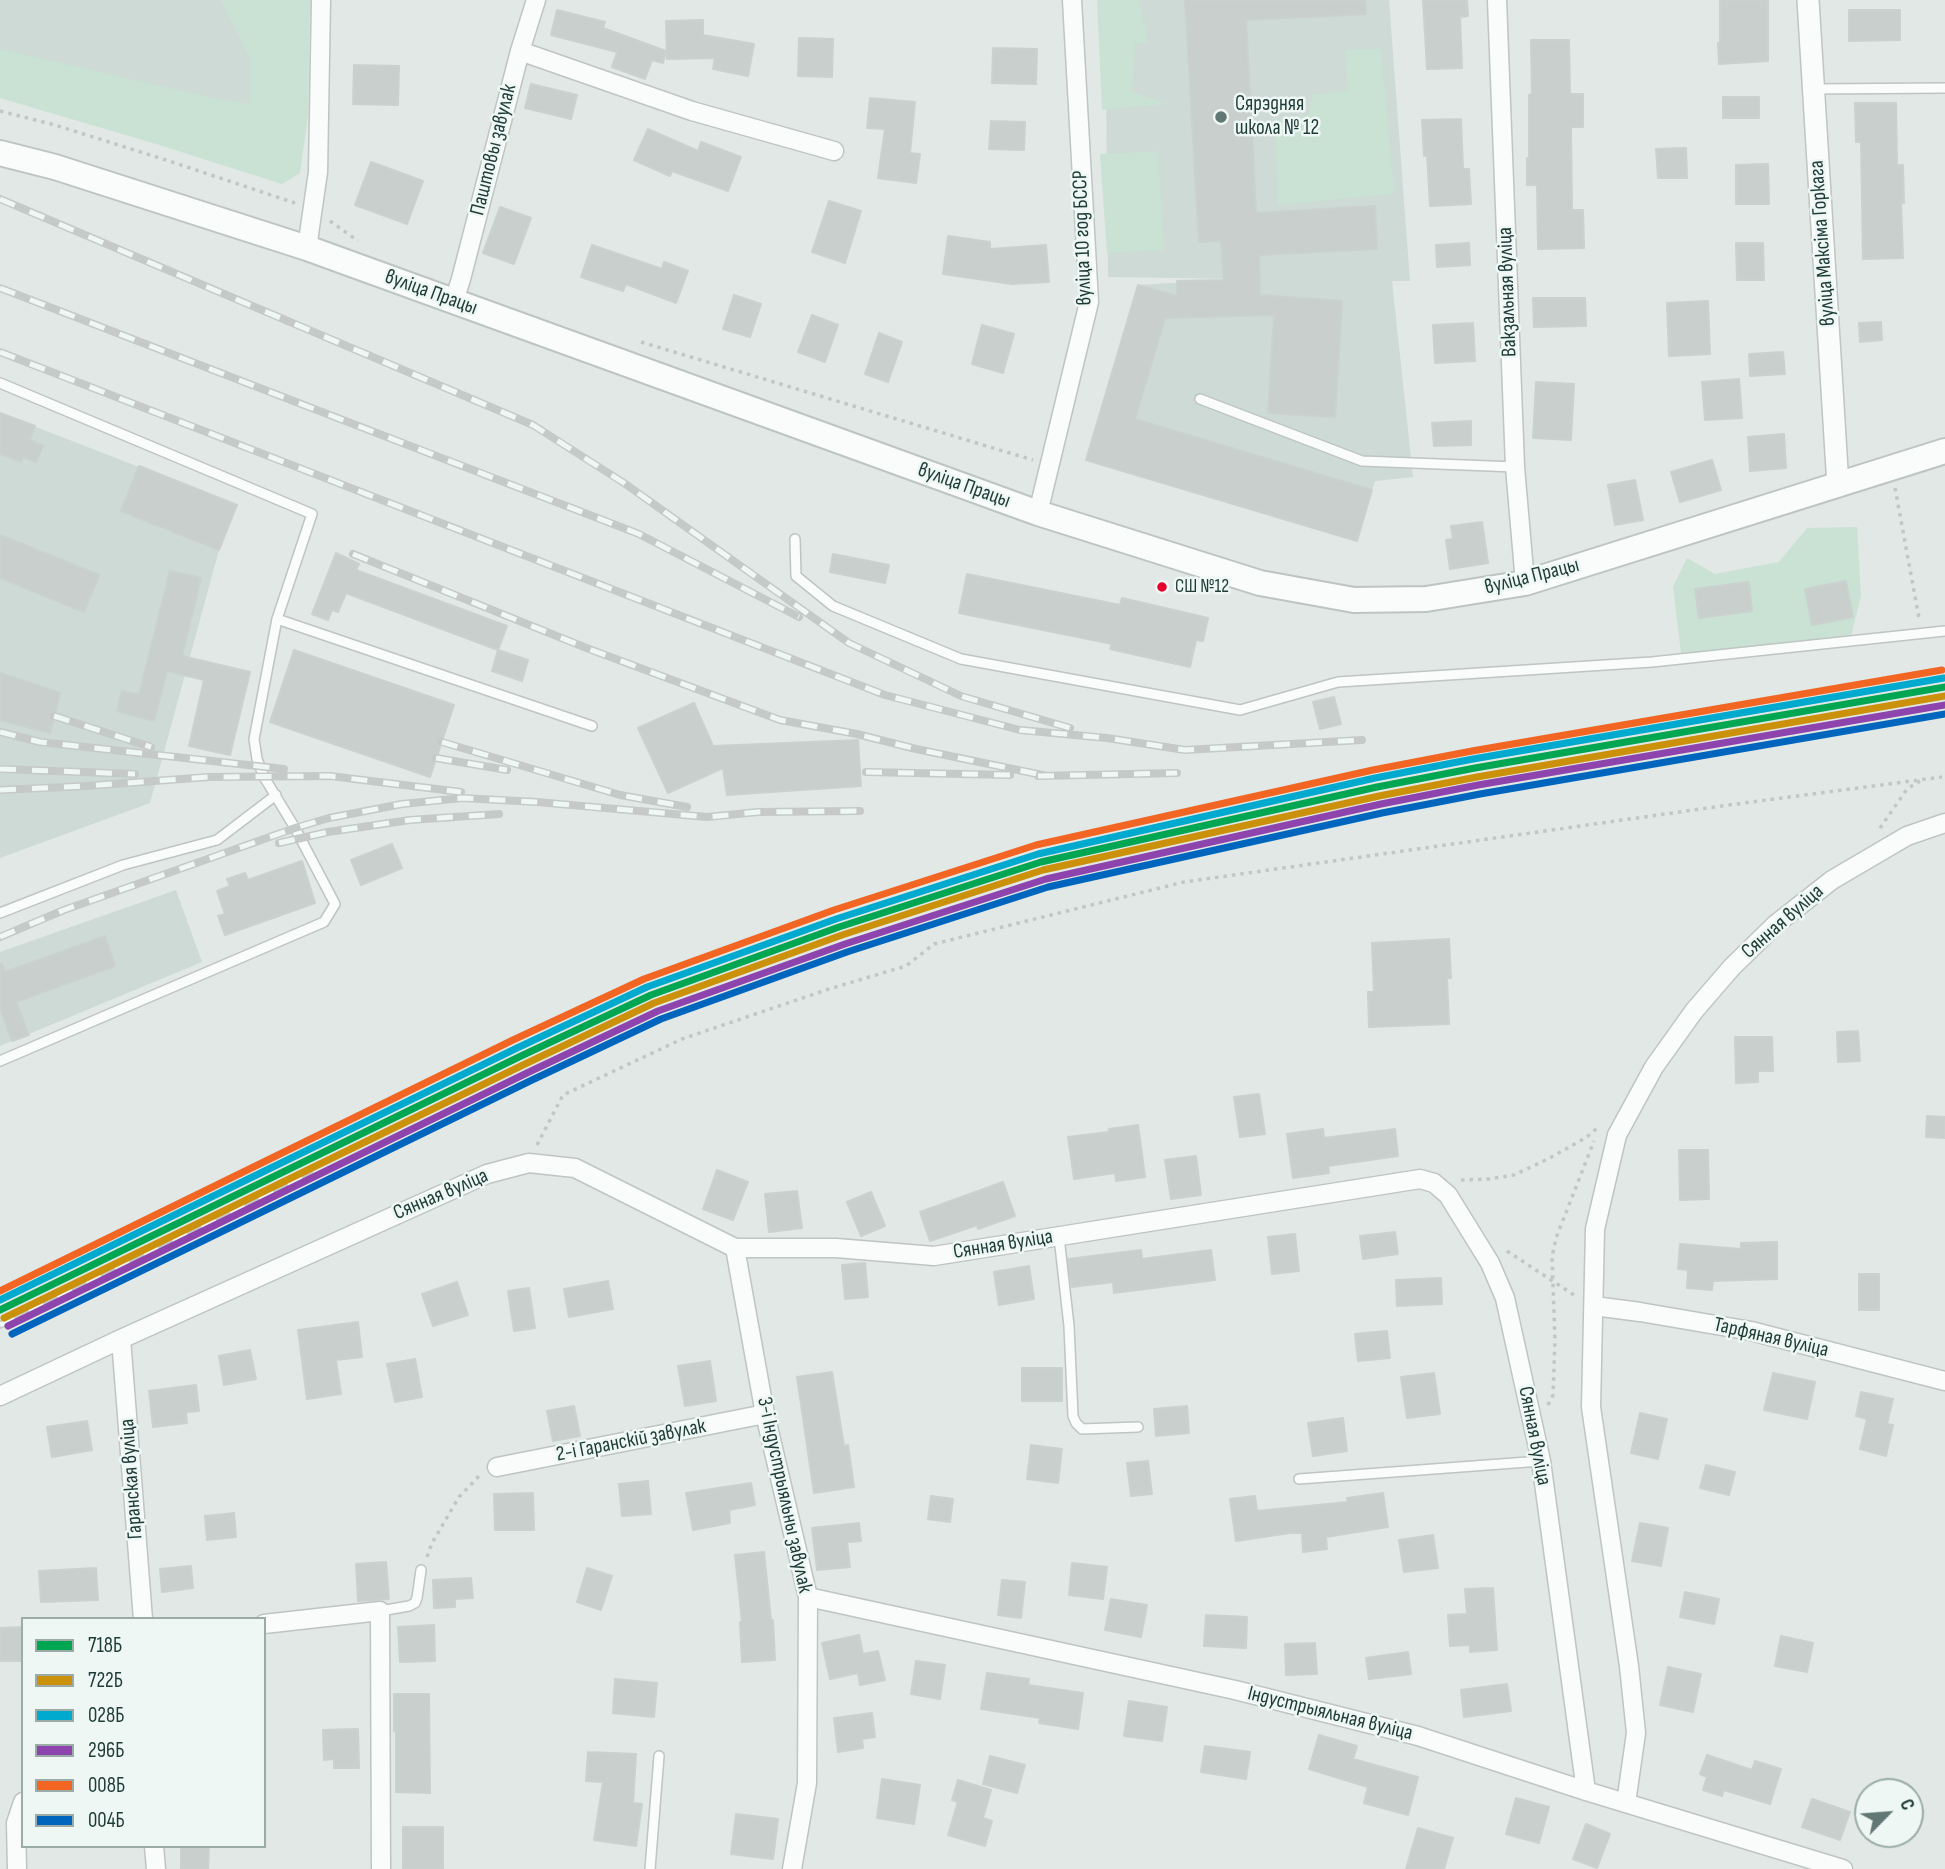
<!DOCTYPE html>
<meta charset="utf-8">
<style>
body{margin:0}
#map{position:relative;width:1945px;height:1869px;overflow:hidden;background:#e1e8e5;font-family:"Sofia Sans Condensed",sans-serif}
canvas{display:block}
.legend{position:absolute;left:21px;top:1617px;width:245px;height:231px;box-sizing:border-box;background:#eef7f4;border:2px solid #9baca8;margin:0;padding:9px 12px;list-style:none;font-size:21px;color:#1e3b37}
.legend li{display:flex;align-items:center;gap:14px;height:35px}
.legend b{width:35px;border:2px solid #9baca8}
.north{position:absolute;left:1854px;top:1778px;width:70px;height:70px;box-sizing:border-box;background:#eef7f4;border:2px solid #9baca8;border-radius:50%;rotate:65deg;font-size:19px;font-weight:700;line-height:28px;text-align:center;color:#1e3b37}
.north::after{content:'';display:block;margin:auto;width:24px;height:32px;background:#627874;clip-path:polygon(50% 0,100% 100%,50% 72%,0 100%)}
</style>
<div id="map">
<canvas width="1945" height="1869"></canvas>
<ul class="legend">
<li><b style="height:9px;background:#00a651"></b>718Б</li>
<li><b style="height:9px;background:#cc910b"></b>722Б</li>
<li><b style="height:9px;background:#00a9ce"></b>028Б</li>
<li><b style="height:9px;background:#8e44ad"></b>296Б</li>
<li><b style="height:9px;background:#f26522"></b>008Б</li>
<li><b style="height:9px;background:#0065bd"></b>004Б</li>
</ul>
<div class="north">С</div>
</div>
<script>
const ctx = document.querySelector('canvas').getContext('2d');
ctx.lineJoin = 'round';
function fillPath(path, color) { ctx.fillStyle = color; ctx.fill(path, 'evenodd'); }
const poly = rows => new Path2D(rows.map(r => 'M' + r).join(''));
function strokePath(path, color, width, dash) { ctx.strokeStyle = color; ctx.lineWidth = width; ctx.lineCap = dash ? 'butt' : 'round'; ctx.setLineDash(dash || []); ctx.stroke(path); }
function drawText(font, color, halo, rows, align = 'center') {
  ctx.font = font + ' "Sofia Sans Condensed",sans-serif'; ctx.lineWidth = 5; ctx.setLineDash([]); ctx.textBaseline = 'middle'; ctx.strokeStyle = halo; ctx.fillStyle = color; for (const [text, x, y, turn = 0] of rows) {
    ctx.save(); ctx.translate(x, y); ctx.rotate((+turn || 0) * Math.PI / 180); ctx.textAlign = isNaN(turn) ? turn : align; if (halo) ctx.strokeText(text, 0, 0); ctx.fillText(text, 0, 0); ctx.restore();
  }
}
const built = poly([
 [0,0,294,0,241,151,0,66],
 [1105,0,1389,0,1410,281,1392,281,1413,477,1375,481,1357,541,1086,460,1138,285,1243,279,1108,277],
 [0,413,237,505,219,550,150,803,0,858],
 [176,890,202,962,0,1046,0,952]
]);
const green = poly([
 [221,0,310,0,308,115,300,173,282,184,156,144,0,98,0,49,217,99,249,104,250,58],
 [1097,0,1139,0,1148,42,1135,44,1132,92,1166,104,1102,110],
 [1381,49,1394,194,1278,205,1275,119,1308,115,1312,95,1348,90,1345,50],
 [1158,151,1164,250,1107,253,1100,154],
 [1857,527,1861,596,1851,636,1682,661,1673,587,1687,558,1715,574,1779,562,1807,528]
]);
const building = poly([
 [1185,0,1365,0,1366,14,1246,20,1256,213,1375,206,1377,249,1259,255,1260,295,1342,301,1335,417,1268,413,1274,315,1165,318,1135,419,1372,490,1357,541,1086,460,1138,285,1177,296,1177,281,1224,280,1221,241,1199,242,1185,0],
 [1423,0,1467,0,1468,16,1460,17,1462,68,1427,69,1423,0],
 [1720,0,1768,0,1768,61,1719,64,1718,43,1720,43,1720,0],
 [557,10,605,22,603,28,666,51,663,63,652,60,645,79,612,67,617,52,551,35,557,10],
 [1849,10,1900,10,1900,40,1849,41,1849,10],
 [703,20,703,35,754,44,748,76,713,69,715,58,667,59,666,21,703,20],
 [799,38,833,39,832,77,798,76,799,38],
 [1531,40,1569,40,1570,94,1583,94,1583,127,1571,127,1572,210,1583,210,1584,248,1538,249,1537,185,1527,185,1527,158,1529,158,1529,95,1532,94,1531,40],
 [993,48,1037,49,1036,84,992,83,993,48],
 [354,65,399,66,398,105,353,104,354,65],
 [531,84,577,95,571,119,525,108,531,84],
 [1723,97,1759,97,1759,118,1723,118,1723,97],
 [870,98,915,102,910,153,920,154,916,183,878,178,885,129,867,128,870,98],
 [1855,103,1896,103,1897,165,1903,165,1904,203,1901,203,1903,258,1863,259,1861,142,1856,142,1855,103],
 [1461,119,1463,169,1469,169,1471,204,1430,206,1427,155,1424,156,1422,120,1461,119],
 [991,121,1025,122,1024,150,989,149,991,121],
 [648,129,698,151,701,142,741,157,728,191,672,171,670,176,634,160,648,129],
 [1686,148,1687,178,1658,178,1656,149,1686,148],
 [371,162,423,181,407,224,355,205,371,162],
 [1768,164,1769,204,1736,204,1736,165,1768,164],
 [829,201,861,211,845,263,812,252,829,201],
 [500,207,531,218,514,264,483,253,500,207],
 [948,236,990,242,990,249,1046,245,1049,282,1012,284,943,274,948,236],
 [1469,243,1470,265,1437,267,1436,245,1469,243],
 [1736,243,1763,243,1764,280,1737,280,1736,243],
 [592,245,662,269,664,262,688,271,676,303,626,284,623,291,581,277,592,245],
 [734,295,761,304,750,337,723,329,734,295],
 [1533,298,1585,298,1586,326,1534,327,1533,298],
 [1708,301,1710,354,1669,356,1667,303,1708,301],
 [812,315,838,325,825,362,798,352,812,315],
 [1881,322,1882,340,1860,342,1859,323,1881,322],
 [1473,323,1475,361,1435,363,1433,325,1473,323],
 [982,325,1014,334,1003,373,972,364,982,325],
 [879,333,902,342,888,382,865,374,879,333],
 [1783,352,1785,374,1750,376,1749,354,1783,352],
 [1739,379,1742,418,1705,420,1702,382,1739,379],
 [1536,382,1574,384,1571,440,1533,438,1536,382],
 [0,413,35,426,30,440,43,446,36,462,23,457,21,462,0,454,0,413],
 [1471,421,1471,445,1434,446,1432,423,1471,421],
 [1784,434,1786,468,1750,471,1748,437,1784,434],
 [1712,460,1721,490,1680,502,1671,472,1712,460],
 [139,466,237,505,219,550,121,511,139,466],
 [1635,480,1643,520,1615,525,1608,485,1635,480],
 [1482,522,1488,563,1450,569,1446,540,1453,539,1451,526,1482,522],
 [0,535,99,575,84,612,0,578,0,535],
 [336,553,359,564,356,570,507,626,498,650,346,593,338,612,332,610,328,620,312,614,336,553],
 [833,554,889,565,885,583,830,572,833,554],
 [170,571,201,578,182,656,250,672,230,755,189,746,204,680,167,671,154,721,117,711,122,691,139,695,170,571],
 [967,574,1120,605,1122,598,1208,618,1203,641,1196,640,1190,667,1110,649,1112,644,959,613,967,574],
 [1846,581,1853,617,1812,625,1805,589,1846,581],
 [1749,582,1752,611,1699,618,1695,589,1749,582],
 [294,650,454,705,430,777,270,722,294,650],
 [498,650,528,660,522,681,492,671,498,650],
 [0,673,60,693,50,733,0,720,0,673],
 [1334,697,1341,724,1320,729,1313,702,1334,697],
 [694,703,713,746,858,740,861,786,727,795,723,768,668,793,638,728,694,703],
 [392,844,402,868,361,885,351,860,392,844],
 [302,861,315,903,225,935,218,916,225,914,217,891,230,886,227,879,245,873,248,880,302,861],
 [105,936,115,966,16,1002,29,1035,12,1041,0,1008,0,964,2,964,5,972,105,936],
 [1449,939,1451,978,1447,978,1449,1024,1369,1027,1368,992,1374,992,1372,943,1449,939],
 [1858,1031,1860,1061,1838,1062,1837,1032,1858,1031],
 [1735,1037,1772,1037,1773,1071,1758,1071,1758,1082,1736,1083,1735,1037],
 [1259,1094,1265,1134,1240,1137,1234,1097,1259,1094],
 [1927,1116,1945,1117,1945,1138,1926,1137,1927,1116],
 [1138,1125,1145,1177,1116,1181,1115,1173,1074,1179,1068,1137,1109,1132,1109,1129,1138,1125],
 [1323,1129,1324,1138,1395,1129,1398,1156,1328,1166,1329,1173,1293,1178,1287,1134,1323,1129],
 [1679,1150,1708,1150,1709,1199,1680,1200,1679,1150],
 [1196,1156,1201,1195,1171,1199,1165,1160,1196,1156],
 [717,1170,748,1182,733,1220,703,1209,717,1170],
 [1003,1182,1015,1216,978,1229,977,1225,930,1241,920,1212,1003,1182],
 [797,1191,802,1228,769,1232,765,1194,797,1191],
 [871,1192,885,1226,861,1236,847,1202,871,1192],
 [1395,1232,1398,1254,1363,1259,1360,1236,1395,1232],
 [1295,1234,1299,1271,1272,1274,1268,1237,1295,1234],
 [1777,1242,1777,1279,1713,1281,1712,1290,1687,1288,1688,1270,1678,1269,1680,1244,1741,1249,1741,1243,1777,1242],
 [1141,1250,1142,1259,1211,1250,1215,1280,1114,1293,1113,1282,1072,1287,1068,1259,1141,1250],
 [865,1263,868,1297,845,1299,842,1265,865,1263],
 [1029,1266,1034,1299,999,1305,994,1272,1029,1266],
 [1859,1274,1879,1274,1879,1310,1859,1310,1859,1274],
 [1441,1278,1442,1304,1397,1306,1396,1280,1441,1278],
 [608,1281,613,1309,569,1317,564,1289,608,1281],
 [457,1282,468,1315,433,1326,422,1294,457,1282],
 [529,1288,535,1328,514,1331,508,1291,529,1288],
 [358,1322,362,1357,336,1360,341,1394,307,1399,298,1330,358,1322],
 [1387,1331,1390,1358,1358,1361,1355,1334,1387,1331],
 [250,1350,256,1379,224,1385,219,1356,250,1350],
 [415,1359,422,1397,395,1402,387,1364,415,1359],
 [710,1361,716,1401,685,1406,678,1366,710,1361],
 [1022,1368,1062,1368,1062,1401,1022,1401,1022,1368],
 [832,1372,844,1446,848,1445,854,1487,814,1493,797,1377,832,1372],
 [1434,1373,1440,1414,1407,1418,1401,1377,1434,1373],
 [1773,1373,1815,1382,1807,1419,1764,1410,1773,1373],
 [196,1385,199,1411,186,1412,187,1423,153,1427,149,1391,196,1385],
 [1861,1392,1893,1399,1887,1424,1893,1425,1886,1456,1860,1449,1867,1419,1856,1416,1861,1392],
 [574,1406,580,1436,553,1441,547,1411,574,1406],
 [1187,1406,1189,1433,1156,1436,1154,1409,1187,1406],
 [1640,1413,1667,1419,1658,1459,1631,1453,1640,1413],
 [1343,1418,1347,1451,1313,1456,1308,1423,1343,1418],
 [87,1421,92,1450,52,1457,47,1427,87,1421],
 [1031,1445,1062,1449,1058,1483,1027,1479,1031,1445],
 [1148,1461,1152,1494,1131,1496,1127,1463,1148,1461],
 [1706,1465,1735,1472,1729,1495,1700,1488,1706,1465],
 [648,1481,651,1514,622,1516,619,1484,648,1481],
 [751,1483,755,1505,729,1510,730,1523,693,1530,686,1493,751,1483],
 [533,1493,534,1530,495,1530,494,1494,533,1493],
 [1383,1493,1388,1527,1326,1537,1327,1549,1303,1552,1302,1533,1290,1533,1236,1541,1230,1499,1255,1496,1257,1511,1348,1502,1347,1498,1383,1493],
 [931,1496,953,1499,950,1522,928,1519,931,1496],
 [234,1513,236,1537,207,1540,205,1516,234,1513],
 [859,1523,861,1541,847,1542,850,1567,817,1570,812,1528,859,1523],
 [1640,1523,1668,1528,1661,1566,1632,1561,1640,1523],
 [1433,1535,1438,1568,1404,1572,1399,1540,1433,1535],
 [764,1552,771,1620,773,1620,775,1660,742,1662,740,1622,742,1622,735,1555,764,1552],
 [386,1562,389,1599,358,1601,356,1564,386,1562],
 [1072,1563,1107,1567,1103,1599,1069,1595,1072,1563],
 [191,1566,193,1588,162,1592,160,1569,191,1566],
 [96,1568,98,1600,41,1602,39,1571,96,1568],
 [587,1568,612,1576,601,1610,577,1602,587,1568],
 [471,1578,473,1598,455,1599,455,1607,434,1608,433,1580,471,1578],
 [1002,1580,1025,1582,1021,1618,998,1615,1002,1580],
 [1493,1588,1497,1650,1470,1652,1470,1645,1450,1646,1448,1615,1467,1614,1465,1589,1493,1588],
 [1685,1592,1719,1599,1714,1624,1680,1617,1685,1592],
 [1111,1599,1147,1605,1141,1637,1105,1630,1111,1599],
 [1206,1615,1247,1617,1246,1648,1204,1646,1206,1615],
 [434,1625,435,1661,400,1662,398,1627,434,1625],
 [23,1627,23,1661,0,1661,0,1628,23,1627],
 [859,1635,863,1654,878,1651,885,1680,860,1685,858,1673,830,1679,822,1643,859,1635],
 [1781,1636,1813,1643,1807,1672,1775,1666,1781,1636],
 [1315,1643,1317,1674,1286,1675,1285,1644,1315,1643],
 [1408,1652,1411,1674,1369,1679,1366,1658,1408,1652],
 [916,1661,945,1665,940,1699,911,1694,916,1661],
 [1668,1667,1701,1674,1693,1712,1660,1705,1668,1667],
 [987,1673,1029,1679,1028,1685,1083,1693,1078,1729,1039,1723,1040,1718,981,1709,987,1673],
 [615,1679,657,1683,654,1717,613,1713,615,1679],
 [1507,1684,1511,1711,1464,1717,1461,1690,1507,1684],
 [394,1694,429,1694,430,1793,396,1792,396,1731,394,1731,394,1694],
 [1129,1701,1167,1707,1162,1741,1124,1736,1129,1701],
 [872,1713,875,1737,862,1739,863,1748,838,1752,834,1718,872,1713],
 [358,1729,359,1768,334,1768,334,1759,324,1760,323,1730,358,1729],
 [1319,1735,1357,1746,1353,1759,1418,1777,1408,1815,1364,1803,1368,1787,1309,1769,1319,1735],
 [1205,1746,1250,1752,1246,1779,1201,1772,1205,1746],
 [588,1752,636,1754,633,1803,642,1804,636,1846,594,1840,603,1782,586,1781,588,1752],
 [1707,1755,1752,1770,1755,1761,1781,1769,1770,1804,1724,1790,1722,1796,1703,1790,1707,1777,1700,1774,1707,1755],
 [990,1756,1025,1765,1017,1793,983,1784,990,1756],
 [882,1779,920,1785,914,1824,877,1818,882,1779],
 [958,1780,991,1790,983,1818,992,1821,985,1846,948,1835,958,1802,952,1800,958,1780],
 [1516,1798,1549,1807,1539,1843,1506,1834,1516,1798],
 [1812,1799,1850,1812,1840,1840,1802,1827,1812,1799],
 [736,1814,778,1819,773,1859,731,1854,736,1814],
 [1586,1824,1610,1834,1597,1868,1573,1859,1586,1824],
 [403,1827,443,1827,443,1869,403,1869,403,1827],
 [1418,1828,1453,1838,1444,1869,1406,1869,1418,1828],
 [181,1846,209,1846,208,1869,181,1869,181,1846]
]);
const path = poly([
 [0,111,55,125,166,160,295,203],
 [330,221,358,241],
 [641,342,1033,460],
 [1895,488,1919,618],
 [1880,828,1907,789,1920,781],
 [537,1145,563,1095,682,1039,829,989,906,966,934,944,1184,882,1736,804,1942,777],
 [1461,1180,1489,1179,1514,1175,1548,1159,1587,1137,1597,1128],
 [1507,1251,1574,1295],
 [1548,1405,1553,1395,1555,1340,1552,1257,1556,1238,1594,1141],
 [427,1557,432,1543,459,1497,479,1476]
]);
const service = poly([
 [1815,89,1945,88],
 [0,383,312,514,277,619,254,739,257,759,264,777,295,828,335,904,324,922,0,1061],
 [1200,399,1362,461,1515,467],
 [795,539,796,576,833,606,961,659,1240,710,1338,682,1652,662,1945,631],
 [277,619,592,726],
 [0,913,123,865,217,840,276,795],
 [1059,1237,1069,1326,1073,1416,1076,1423,1082,1429,1138,1427],
 [1299,1479,1541,1461],
 [380,1611,409,1606,415,1603,417,1598,421,1570],
 [650,1869,659,1756]
]);
const minor = poly([
 [1497,0,1515,467,1525,583],
 [520,51,692,111,834,151],
 [307,248,318,172,321,0],
 [454,301,461,279,520,51,536,0],
 [1038,513,1089,302,1072,0],
 [735,1248,765,1414,808,1597,807,1783,792,1869],
 [1594,1306,1640,1312,1751,1331,1945,1381],
 [121,1339,143,1619],
 [0,1396,121,1339,487,1174,529,1163,575,1168,735,1248,836,1248,934,1256,1420,1179,1434,1183,1448,1195,1490,1263,1505,1298,1541,1461,1586,1791],
 [497,1467,765,1414],
 [808,1597,1235,1690,1418,1736,1586,1791,1843,1869],
 [264,1624,380,1611,381,1869],
 [1626,1803,1636,1733,1629,1666,1591,1407,1595,1229,1617,1135,1654,1067,1694,1011,1732,967,1776,924,1832,880,1907,836,1945,823],
 [154,1846,156,1869],
 [17,1869,16,1823,23,1802]
]);
const tertiary = poly([
 [1808,0,1838,486]
]);
const secondary = poly([
 [0,153,55,167,307,248,1038,513,1260,583,1354,600,1426,599,1525,583,1945,451]
]);
const rail = poly([
 [0,199,533,425,624,483,849,643,961,696,1070,728],
 [0,288,639,534,799,617],
 [0,352,885,695,1020,730,1107,738,1185,750,1362,740],
 [353,554,589,649,780,720,857,734,916,749,1047,776],
 [54,716,151,747],
 [0,732,40,742,284,769],
 [442,742,620,795,687,807],
 [436,758,507,770],
 [0,769,135,774],
 [866,772,1010,775],
 [1038,776,1177,773],
 [0,790,86,786,209,777,330,776,461,792],
 [279,843,328,832,410,820,499,814],
 [0,937,64,910,295,828,329,818,402,804,462,798,537,802,707,817,758,812,860,811],
 [0,1325,310,1175]
]);
const rail1 = poly([
 [0,1310,521,1056,651,995,839,927,1041,862,1377,787,1475,768,1945,687]
]);
const rail2 = poly([
 [4,1318,525,1064,654,1003,842,935,1043,870,1379,796,1477,777,1945,696]
]);
const rail3 = poly([
 [0,1300,517,1048,647,987,836,919,1038,854,1375,778,1473,759,1944,678]
]);
const rail4 = poly([
 [8,1326,529,1072,658,1011,845,944,1046,879,1381,804,1478,785,1945,705]
]);
const rail5 = poly([
 [0,1291,513,1040,644,979,834,910,1036,845,1373,770,1472,751,1942,670]
]);
const rail6 = poly([
 [12,1334,532,1080,661,1019,847,952,1048,887,1382,813,1480,794,1945,714]
]);
const markers = [
 [1221,117,7,"#627874"],
 [1162,587,6,"#e4002b"]
];
const busNames = [
 ["СШ №12",1175,587]
];
const poiNames = [
 ["Сярэдняя",1235,105],
 ["школа № 12",1235,129]
];
const streetNames = [
 ["Паштовы завулак",494,150,-76],
 ["вуліца 10 год БССР",1083,238,-92],
 ["вуліца Максіма Горкага",1823,243,-94],
 ["Вакзальная вуліца",1508,292,-92],
 ["вуліца Працы",431,293,20],
 ["вуліца Працы",964,486,20],
 ["вуліца Працы",1532,577,-14],
 ["Сянная вуліца",1783,922,-41],
 ["Сянная вуліца",441,1195,-23],
 ["Сянная вуліца",1003,1245,-9],
 ["Тарфяная вуліца",1771,1338,13],
 ["Сянная вуліца",1534,1436,79],
 ["2-і Гаранскій завулак",631,1441,-11],
 ["Гаранская вуліца",132,1479,-94],
 ["3-і Індустрыяльны завулак",784,1495,78],
 ["Індустрыяльная вуліца",1330,1714,14]
];
fillPath(built, '#cedad5');
fillPath(green, '#c9e2d3');
fillPath(building, '#c8cfcd');
strokePath(building, '#cad1ce', 2);
strokePath(service, '#bec5c2', 12);
strokePath(minor, '#bec5c2', 21);
strokePath(tertiary, '#bec5c2', 24);
strokePath(secondary, '#bdc5c3', 28);
strokePath(path, '#bfc8c6', 3.5, [3.5, 5]);
strokePath(service, '#fafcfb', 9);
strokePath(minor, '#fafcfb', 18);
strokePath(tertiary, '#fafcfb', 21);
strokePath(secondary, '#fafcfb', 24);
strokePath(rail, '#c5cac9', 8);
strokePath(rail, '#eef7f4', 5, [16]);
strokePath(rail1, '#00a651', 7);
strokePath(rail2, '#cc910b', 7);
strokePath(rail3, '#00a9ce', 7);
strokePath(rail4, '#8e44ad', 7);
strokePath(rail5, '#f26522', 7);
strokePath(rail6, '#0065bd', 7);
for (const [x, y, r, color] of markers) { const dot = new Path2D(); dot.arc(x, y, r, 0, 2 * Math.PI); ctx.fillStyle = color; ctx.fill(dot); strokePath(dot, '#eef7f4', 2.5); }
drawText('19px', '#1e3b37', '#eef7f4', busNames, 'left');
drawText('21px', '#1e3b37', '#eef7f4', poiNames, 'left');
drawText('21px', '#1e3b37', '#eef7f4', streetNames);
</script>
